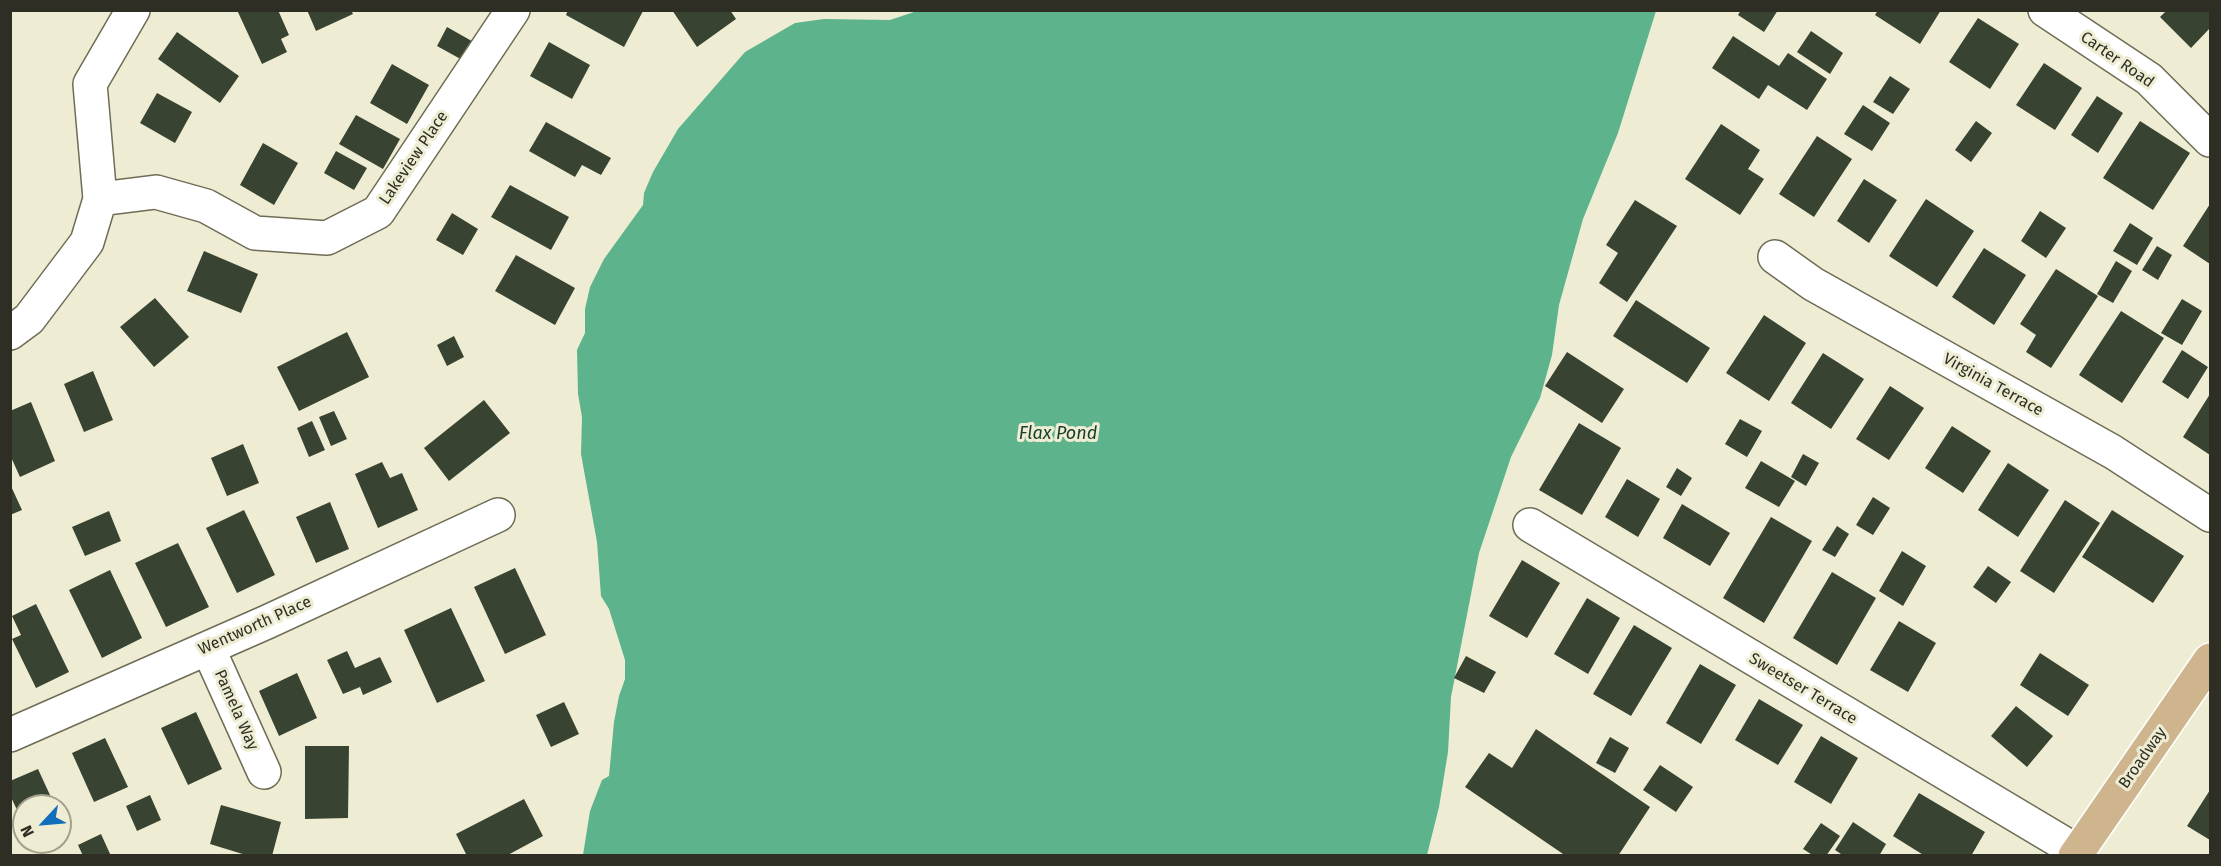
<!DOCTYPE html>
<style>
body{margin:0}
#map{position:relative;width:2221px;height:866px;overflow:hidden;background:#eeedd3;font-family:"Fira Sans",sans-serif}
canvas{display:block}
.frame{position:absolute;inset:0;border:12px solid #2e2e24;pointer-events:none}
.north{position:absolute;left:12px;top:794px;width:60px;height:60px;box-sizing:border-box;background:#eeedd3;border:2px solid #a1a18d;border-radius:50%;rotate:244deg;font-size:16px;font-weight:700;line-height:24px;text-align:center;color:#2e2e24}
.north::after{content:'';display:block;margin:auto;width:21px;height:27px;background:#106ebb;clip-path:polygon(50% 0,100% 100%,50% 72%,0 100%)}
</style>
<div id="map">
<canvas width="2221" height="866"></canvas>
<div class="frame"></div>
<div class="north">N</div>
</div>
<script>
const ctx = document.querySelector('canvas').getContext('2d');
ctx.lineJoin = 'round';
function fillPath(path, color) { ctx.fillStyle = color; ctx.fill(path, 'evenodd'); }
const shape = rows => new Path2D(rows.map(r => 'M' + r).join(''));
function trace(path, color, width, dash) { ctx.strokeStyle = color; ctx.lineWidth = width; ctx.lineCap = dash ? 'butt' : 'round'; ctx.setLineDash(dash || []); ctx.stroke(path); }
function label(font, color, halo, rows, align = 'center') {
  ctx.font = font + ' "Fira Sans",sans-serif'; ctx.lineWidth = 6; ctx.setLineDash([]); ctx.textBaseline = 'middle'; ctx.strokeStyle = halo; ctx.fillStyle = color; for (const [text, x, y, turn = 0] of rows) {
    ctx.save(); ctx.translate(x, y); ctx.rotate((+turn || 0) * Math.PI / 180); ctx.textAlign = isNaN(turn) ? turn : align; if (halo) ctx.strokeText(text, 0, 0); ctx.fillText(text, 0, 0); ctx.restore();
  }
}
const water = shape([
 [920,10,1656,11,1618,133,1583,219,1559,305,1552,355,1540,398,1511,457,1479,553,1451,697,1448,752,1439,807,1427,855,583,855,590,811,602,780,609,776,614,722,619,696,625,679,625,660,609,609,601,596,597,542,581,454,582,417,578,394,577,350,585,333,585,309,590,287,604,259,643,205,644,193,653,172,678,129,745,52,795,23,824,19,890,20]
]);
const building = shape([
 [237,10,278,10,289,35,281,39,287,52,262,64],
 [307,10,351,10,353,14,316,31],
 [568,10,642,10,643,11,624,47,566,15],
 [672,10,730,10,736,19,697,47],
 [1741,10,1778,10,1764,32,1738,15],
 [1878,10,1941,10,1920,44,1875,15],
 [2167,10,2210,10,2210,28,2191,48,2160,17],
 [1978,18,2019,44,1990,89,1949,62],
 [447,27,477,44,466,62,437,46],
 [1811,31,1843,53,1830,74,1797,52],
 [177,32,239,76,220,103,158,59],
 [1733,36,1779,66,1788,53,1827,79,1807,110,1768,85,1759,99,1712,68],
 [549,42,590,65,572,99,530,76],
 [2044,63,2082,88,2055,130,2016,105],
 [392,64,429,85,407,124,370,103],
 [1890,76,1910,89,1893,114,1873,102],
 [157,93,192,112,175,143,140,123],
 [2097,96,2123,113,2098,153,2071,135],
 [1863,105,1890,123,1872,151,1844,134],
 [356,115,400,139,383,169,339,144],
 [1976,121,1992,133,1971,162,1955,150],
 [2140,121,2190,153,2153,210,2103,178],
 [546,122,611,158,601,175,582,165,575,177,529,151],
 [1721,124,1760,150,1748,169,1764,179,1740,215,1685,179],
 [1817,136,1852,159,1814,217,1779,194],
 [263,143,298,163,274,205,240,185],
 [336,151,367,168,354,190,324,173],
 [1864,179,1897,200,1869,243,1837,221],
 [510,185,569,217,551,250,491,217],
 [1926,199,1974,231,1937,287,1889,256],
 [1635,200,1677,226,1627,302,1599,283,1618,253,1606,245],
 [2210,204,2210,264,2183,246],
 [2040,211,2066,228,2046,258,2021,241],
 [452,213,478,229,463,255,436,240],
 [2130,223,2153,238,2137,265,2113,251],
 [2157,246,2172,255,2158,280,2142,270],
 [1984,248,2026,275,1994,325,1952,297],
 [204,251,258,274,241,313,187,291],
 [516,255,575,288,555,325,495,291],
 [2116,261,2132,271,2113,303,2097,294],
 [2056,269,2098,296,2051,368,2026,352,2036,335,2020,324],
 [155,298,189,337,154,367,120,327],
 [2182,299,2202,311,2182,345,2161,333],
 [1636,300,1710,348,1687,383,1613,336],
 [2121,311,2164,338,2122,403,2079,375],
 [1764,315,1806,343,1769,401,1726,373],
 [347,332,369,377,299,411,277,367],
 [454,336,464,357,447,366,437,345],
 [2182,350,2208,367,2188,399,2162,382],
 [1567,352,1624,389,1602,423,1545,386],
 [1823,353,1864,379,1831,429,1791,403],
 [93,371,113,420,84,432,64,384],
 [1890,386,1924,408,1889,460,1856,439],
 [2210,394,2210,455,2183,437],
 [484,400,510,433,449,481,424,448],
 [31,402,55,461,20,477,10,455,10,411],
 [334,411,347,439,331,446,319,417],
 [1740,419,1762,431,1747,457,1725,444],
 [312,421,325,450,309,457,297,428],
 [1579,423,1621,448,1582,515,1539,490],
 [1952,426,1991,451,1963,493,1925,468],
 [243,444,259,483,227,496,211,458],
 [1803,454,1819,463,1806,486,1791,477],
 [1761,461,1795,481,1779,507,1745,488],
 [382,462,390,478,402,473,418,510,378,528,355,474],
 [2008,463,2049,490,2018,537,1978,510],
 [1677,468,1692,478,1681,496,1666,487],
 [1627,479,1660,499,1638,537,1605,517],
 [10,484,22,510,10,515],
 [1873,497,1890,508,1873,535,1856,525],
 [2065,500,2100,523,2054,593,2020,571],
 [330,502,349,549,316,563,296,517],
 [1682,504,1730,533,1710,566,1663,538],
 [244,510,275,575,237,593,206,528],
 [2112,510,2184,556,2153,603,2082,557],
 [109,511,121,541,85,556,72,527],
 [1771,517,1812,541,1764,623,1723,598],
 [1837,526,1849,534,1835,557,1822,550],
 [178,543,209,607,166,627,135,563],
 [1902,551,1926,566,1903,606,1879,591],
 [1522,560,1560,583,1527,638,1489,616],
 [1988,566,2011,582,1996,603,1973,587],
 [515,568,546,635,505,654,474,587],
 [110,570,142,638,102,658,69,590],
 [1832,572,1876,598,1837,665,1793,638],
 [1587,598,1620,618,1588,674,1554,654],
 [36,604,69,672,36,688,12,639,21,635,12,616],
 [451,608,485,681,437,703,404,630],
 [1899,621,1936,643,1908,692,1870,670],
 [1634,625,1672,648,1631,716,1593,694],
 [347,651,355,668,380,657,392,682,363,695,360,687,343,694,327,660],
 [2040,653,2089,685,2068,716,2020,685],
 [1466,656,1496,672,1484,693,1454,678],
 [1700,664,1736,685,1701,744,1666,723],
 [297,673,317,718,279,736,259,691],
 [1759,699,1803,725,1778,765,1735,740],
 [564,702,579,734,551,747,536,715],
 [2016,706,2053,736,2027,767,1991,736],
 [196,712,222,769,188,785,161,728],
 [1536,729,1650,807,1618,856,1566,856,1465,787,1489,753,1512,768],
 [1821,736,1858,758,1831,804,1794,782],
 [1610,737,1629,748,1615,773,1596,763],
 [105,738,128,787,94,802,72,753],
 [305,746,349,746,348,818,305,819],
 [1660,765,1693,787,1676,812,1643,790],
 [38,769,55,806,24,806,24,825,10,795,10,781],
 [2210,790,2210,840,2187,826],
 [1919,793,1985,832,1971,856,1925,856,1893,836],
 [150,795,161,820,137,831,126,806],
 [524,799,543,836,506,856,467,856,456,834],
 [221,805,281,822,272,856,249,856,210,844],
 [1853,822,1886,844,1879,856,1844,856,1835,850],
 [1821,823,1840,836,1826,856,1814,856,1803,849],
 [101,834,111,856,83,856,78,845]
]);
const minor = shape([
 [2045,10,2149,79,2210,140],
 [100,199,156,192,206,206,255,233,327,238,378,212,513,10],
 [1775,257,1813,284,2113,452,2210,515],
 [10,333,29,319,87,242,100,199,90,84,133,10],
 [1530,525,2078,852],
 [208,648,264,772],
 [10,735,267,622,498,515]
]);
const primary = shape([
 [2075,856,2210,660]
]);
const streetNames = [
 ["Carter Road",2117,60,35],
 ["Lakeview Place",414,158,-56],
 ["Virginia Terrace",1993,385,29],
 ["Wentworth Place",255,626,-24],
 ["Sweetser Terrace",1803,689,31],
 ["Pamela Way",236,710,66],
 ["Broadway",2143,758,-55]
];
const waterNames = [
 ["Flax Pond",1058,434]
];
fillPath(water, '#5db38c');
fillPath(building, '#384431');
trace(minor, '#6e6c55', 36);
trace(primary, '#fff', 36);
trace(minor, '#fff', 33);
trace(primary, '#ceb58e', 33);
label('16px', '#2e2e24', '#eeedd3', streetNames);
label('italic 18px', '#173d2d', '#eeedd3', waterNames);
</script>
